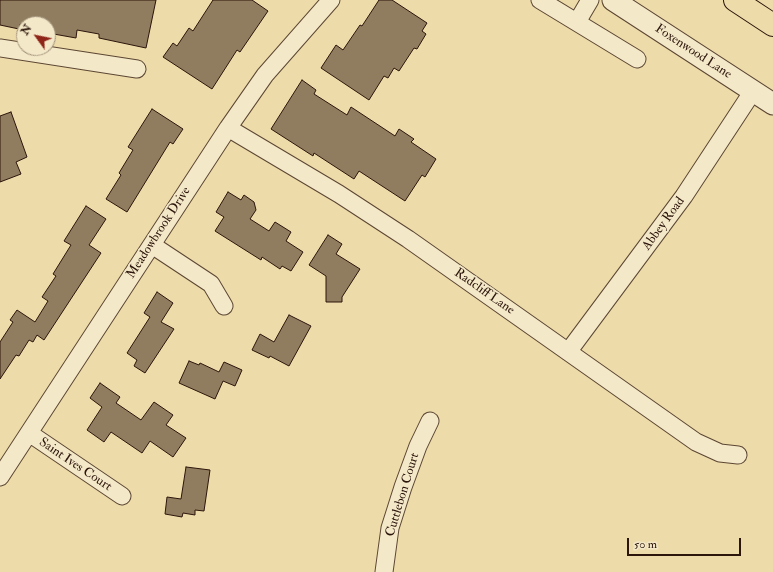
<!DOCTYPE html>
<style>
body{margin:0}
#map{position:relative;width:773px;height:572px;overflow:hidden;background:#eddbaa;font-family:"IM FELL Double Pica",serif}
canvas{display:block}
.north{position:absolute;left:16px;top:16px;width:40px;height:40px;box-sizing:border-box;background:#f3e8c8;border:1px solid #a3947c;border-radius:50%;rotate:303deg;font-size:11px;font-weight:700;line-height:16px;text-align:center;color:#2c150b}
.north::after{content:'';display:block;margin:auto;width:14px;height:18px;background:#8f2418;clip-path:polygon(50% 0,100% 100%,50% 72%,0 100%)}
.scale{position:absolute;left:627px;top:538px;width:114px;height:18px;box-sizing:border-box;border:2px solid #2c150b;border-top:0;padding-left:5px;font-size:12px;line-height:14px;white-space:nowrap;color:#2c150b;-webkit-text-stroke:3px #f3e8c8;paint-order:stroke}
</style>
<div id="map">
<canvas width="773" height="572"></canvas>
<div class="north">N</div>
<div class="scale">50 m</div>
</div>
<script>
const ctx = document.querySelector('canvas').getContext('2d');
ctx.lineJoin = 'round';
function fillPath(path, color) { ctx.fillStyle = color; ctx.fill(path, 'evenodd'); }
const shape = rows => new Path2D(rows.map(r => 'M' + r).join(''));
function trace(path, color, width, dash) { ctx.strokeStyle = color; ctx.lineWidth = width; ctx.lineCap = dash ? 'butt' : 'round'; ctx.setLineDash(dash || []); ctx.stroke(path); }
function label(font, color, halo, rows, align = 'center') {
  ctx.font = font + ' "IM FELL Double Pica",serif'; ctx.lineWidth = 3.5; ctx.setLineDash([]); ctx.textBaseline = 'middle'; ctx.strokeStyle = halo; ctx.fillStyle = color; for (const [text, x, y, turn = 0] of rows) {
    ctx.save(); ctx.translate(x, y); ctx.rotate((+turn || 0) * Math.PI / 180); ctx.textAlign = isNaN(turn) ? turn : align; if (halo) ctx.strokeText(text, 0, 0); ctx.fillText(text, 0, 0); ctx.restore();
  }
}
const building = shape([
 [0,0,156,0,146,48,99,38,99,34,77,30,76,38,48,33,48,24,20,24,19,29,0,25,0,0],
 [213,0,252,0,268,11,240,52,237,50,212,89,163,57,173,43,177,46,189,28,193,31,213,0],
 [379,0,392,0,427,23,422,31,426,34,417,49,414,48,399,71,394,68,388,78,384,76,369,100,321,68,336,45,343,50,360,25,362,26,379,0],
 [302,80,316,90,314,94,347,115,351,107,395,136,399,129,414,139,411,142,436,159,425,177,422,175,405,201,359,171,354,179,314,153,313,156,271,129,302,80],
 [152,109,183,129,173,144,170,142,127,212,106,199,121,175,119,173,133,150,128,147,152,109],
 [11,112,27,157,16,162,21,174,0,182,0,116,11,112],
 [228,192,241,200,244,195,254,202,256,210,250,219,269,231,275,222,291,232,286,241,303,252,291,271,282,266,280,269,262,257,261,260,215,231,224,217,216,212,228,192],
 [86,206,106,219,89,245,101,253,44,340,37,335,33,342,29,340,19,356,16,355,0,379,0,342,13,322,10,320,17,310,35,322,48,301,42,297,56,276,53,274,71,245,64,241,86,206],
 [328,235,342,244,336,254,360,269,342,297,342,302,326,302,326,276,309,265,328,235],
 [157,292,173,303,161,322,174,329,145,373,134,366,137,360,127,353,150,317,144,313,157,292],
 [289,315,311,326,289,366,270,356,269,358,252,350,260,334,274,342,289,315],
 [189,361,199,365,200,363,219,372,224,362,242,370,235,386,223,381,215,399,179,383,189,361],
 [100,383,120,397,116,403,141,420,154,402,173,415,166,425,186,438,173,457,150,441,142,453,111,432,104,442,87,430,102,407,90,398,100,383],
 [186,467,210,470,204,511,195,510,195,515,183,513,182,517,165,514,167,497,181,499,186,467]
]);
const minor = shape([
 [540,0,637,59],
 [577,22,590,0],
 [0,48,137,69],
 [228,128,339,194,408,239,696,442,720,453,738,455],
 [152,245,211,284,224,306],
 [568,352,684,196,753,91],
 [29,433,122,496],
 [0,477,228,128,265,75,331,0],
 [384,572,390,528,403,487,418,446,430,421]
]);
const tertiary = shape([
 [613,0,773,104]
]);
const motorway = shape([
 [735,0,773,25]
]);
const streetNames = [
 ["Foxenwood Lane",693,52,33],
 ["Abbey Road",664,224,-54],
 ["Meadowbrook Drive",159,233,-57],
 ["Radcliff Lane",484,292,35],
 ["Saint Ives Court",75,465,34],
 ["Cuttlebon Court",403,495,-73]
];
fillPath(building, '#907c5e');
trace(building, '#2c150b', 1);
trace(minor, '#5c4633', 19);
trace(tertiary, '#5c4633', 23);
trace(motorway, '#2c150b', 24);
trace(minor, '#f3e8c8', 17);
trace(tertiary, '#f3e8c8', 21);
trace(motorway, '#eddbaa', 22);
label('13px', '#2c150b', '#f3e8c8', streetNames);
</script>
